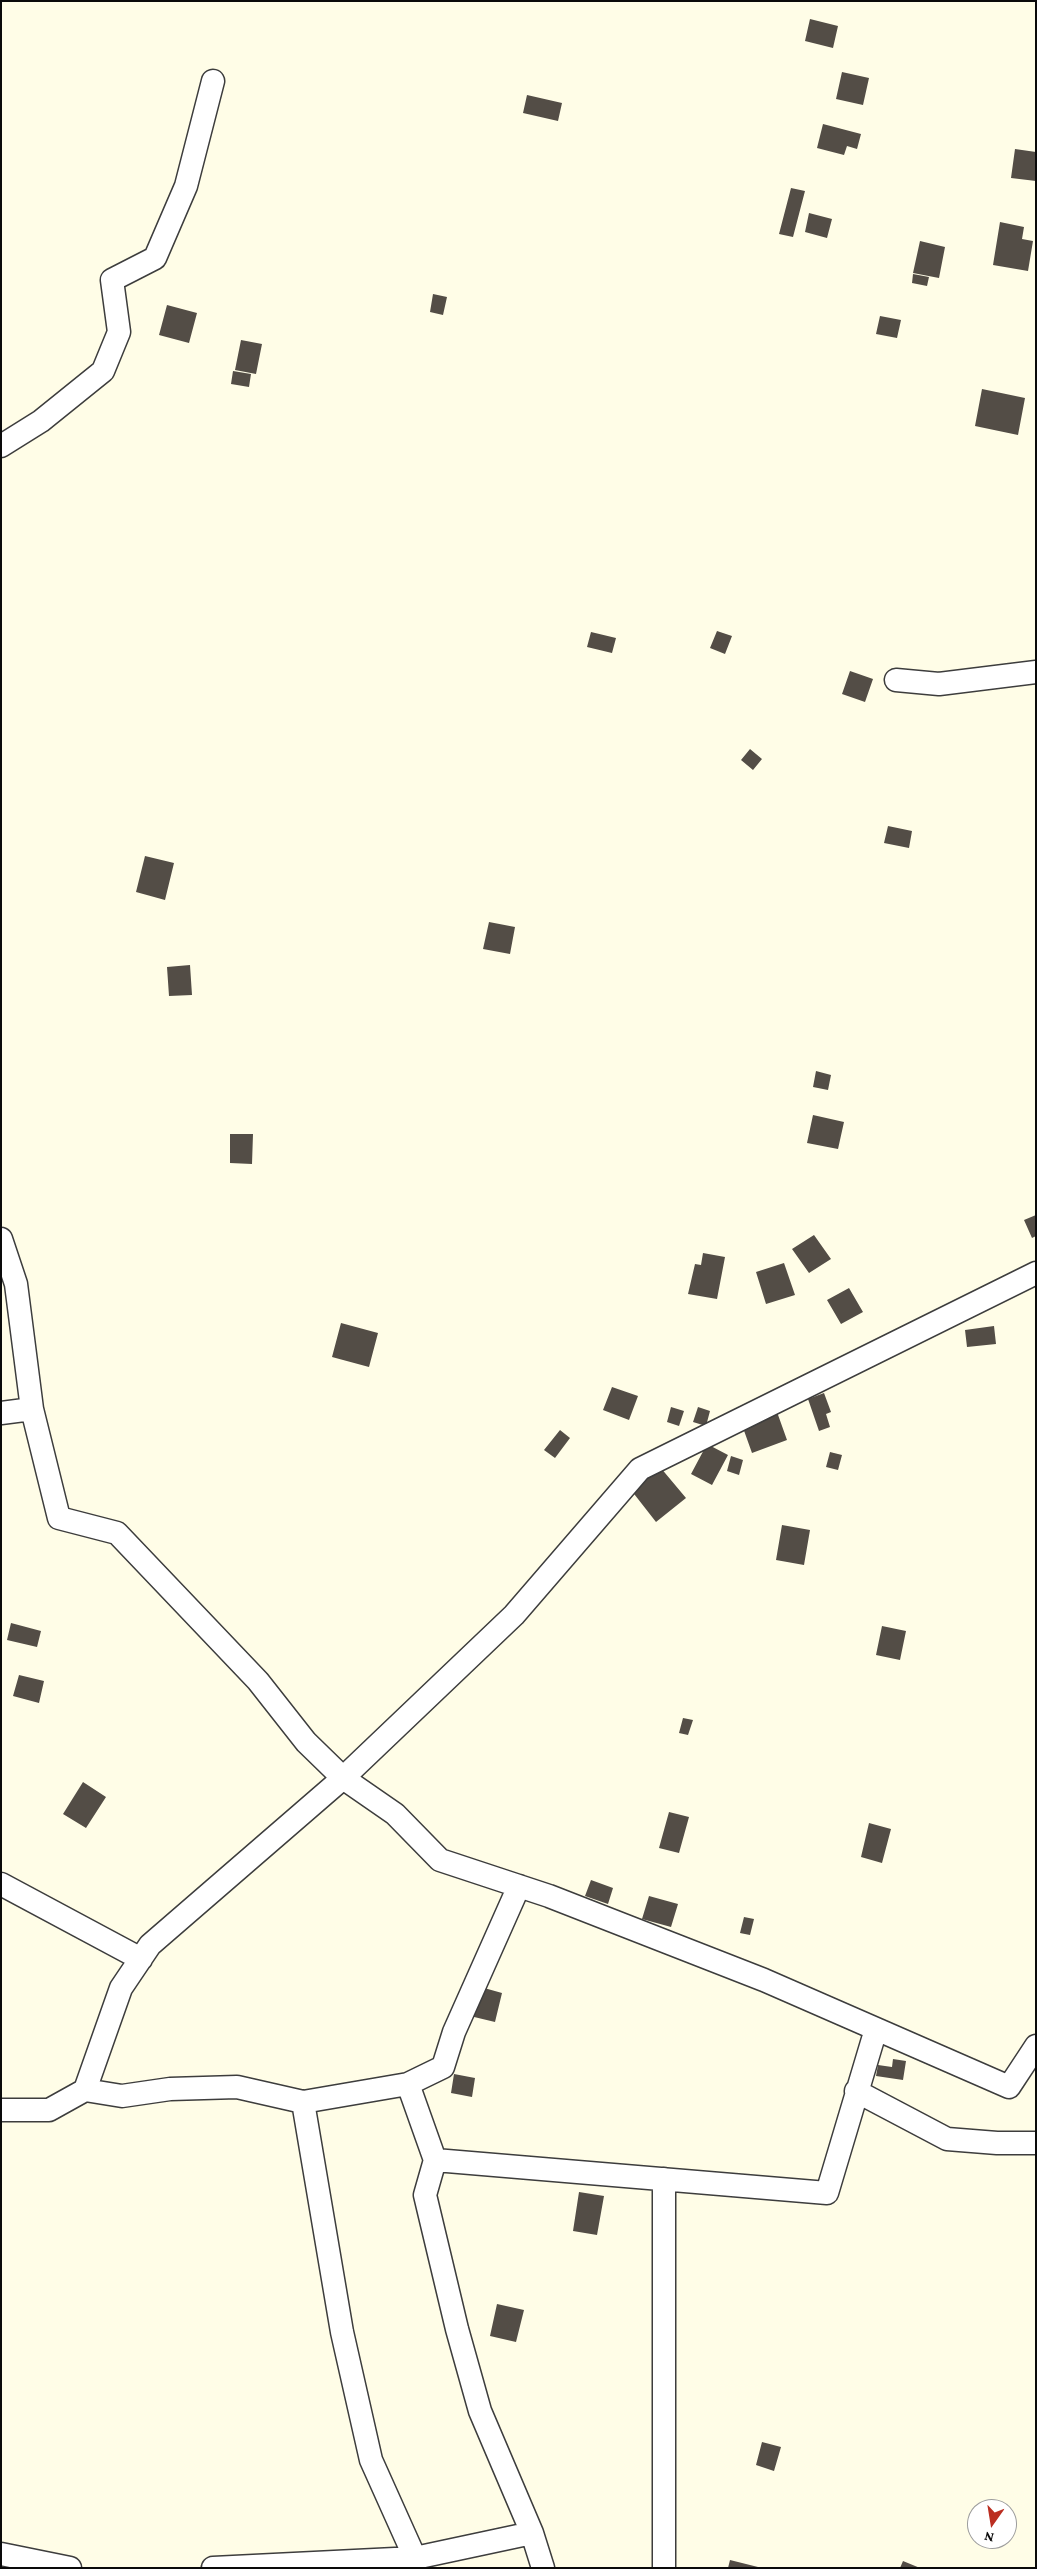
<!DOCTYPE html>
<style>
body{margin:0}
#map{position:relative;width:1037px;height:2569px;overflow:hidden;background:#fffde7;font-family:"Crimson Pro",serif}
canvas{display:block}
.frame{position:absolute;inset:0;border:2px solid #0a0a0a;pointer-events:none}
.north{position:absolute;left:967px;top:2499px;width:50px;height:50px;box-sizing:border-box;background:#fff;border:1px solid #9d9d9d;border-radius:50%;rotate:193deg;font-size:14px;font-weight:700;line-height:20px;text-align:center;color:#0a0a0a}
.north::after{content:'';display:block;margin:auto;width:18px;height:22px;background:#bb2e21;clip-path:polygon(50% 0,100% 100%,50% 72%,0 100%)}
</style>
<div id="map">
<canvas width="1037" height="2569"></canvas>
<div class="frame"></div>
<div class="north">N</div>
</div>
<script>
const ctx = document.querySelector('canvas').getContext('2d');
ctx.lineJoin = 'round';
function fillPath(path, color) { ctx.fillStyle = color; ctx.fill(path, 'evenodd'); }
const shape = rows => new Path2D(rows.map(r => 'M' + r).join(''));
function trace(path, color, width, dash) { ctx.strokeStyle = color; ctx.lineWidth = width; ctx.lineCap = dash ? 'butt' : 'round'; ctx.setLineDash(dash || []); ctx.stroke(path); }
const building = shape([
 [810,19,838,26,833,48,805,41],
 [842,72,869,78,863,105,836,99],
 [527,95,562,103,558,121,523,113],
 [823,124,861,134,857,149,847,146,844,155,817,148],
 [1015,149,1036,152,1036,181,1011,178],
 [791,188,805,191,793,237,779,234],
 [809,213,832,219,827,238,805,232],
 [1000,222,1024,227,1022,239,1033,241,1028,271,993,265],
 [920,241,945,247,939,278,913,273],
 [913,274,929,277,927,286,912,283],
 [433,294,447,297,443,315,430,312],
 [167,305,197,313,189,343,159,335],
 [880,316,901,320,897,338,876,334],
 [241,340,262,344,256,374,235,370],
 [233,371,251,374,249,387,231,384],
 [982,389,1025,398,1018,435,975,426],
 [717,631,732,636,725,654,710,648],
 [591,632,616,638,612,653,587,647],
 [850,671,873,679,865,702,842,694],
 [750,749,762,759,753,770,741,760],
 [888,826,912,831,909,848,884,843],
 [145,856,174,863,165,900,136,892],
 [489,922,515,927,510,954,483,949],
 [190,965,192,995,169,996,167,967],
 [816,1071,831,1075,828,1090,813,1087],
 [813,1115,844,1122,838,1149,807,1143],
 [230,1134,253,1134,252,1164,230,1163],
 [1036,1215,1036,1236,1032,1238,1024,1220],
 [814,1235,831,1259,809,1273,792,1249],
 [703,1253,725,1257,717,1299,688,1294,695,1264,701,1265],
 [784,1263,795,1295,766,1304,756,1272],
 [849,1288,863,1312,841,1324,827,1300],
 [341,1323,378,1333,369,1367,332,1357],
 [994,1326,996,1344,967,1347,965,1330],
 [612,1387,638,1396,629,1420,603,1410],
 [824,1393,831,1412,826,1414,830,1427,819,1431,808,1399],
 [671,1407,684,1411,679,1426,667,1422],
 [698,1407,710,1411,706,1426,693,1422],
 [777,1412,787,1440,752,1453,742,1425],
 [560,1430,570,1438,555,1458,544,1450],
 [707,1444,728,1455,712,1485,691,1474],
 [830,1452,842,1455,838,1470,826,1467],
 [731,1456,743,1460,739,1475,727,1471],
 [660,1467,686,1498,656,1522,631,1490],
 [782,1525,810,1530,804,1565,776,1560],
 [11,1623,41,1631,37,1647,7,1640],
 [882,1626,906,1631,900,1660,876,1655],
 [19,1675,44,1681,39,1703,13,1696],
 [683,1718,693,1720,688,1735,679,1733],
 [83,1782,106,1797,86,1828,63,1814],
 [669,1812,689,1817,679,1853,659,1848],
 [869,1823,891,1829,882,1863,861,1857],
 [591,1880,613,1888,608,1904,585,1896],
 [649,1896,678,1904,671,1927,642,1919],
 [744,1917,754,1919,750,1935,740,1933],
 [477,1986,502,1993,495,2022,470,2016],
 [893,2059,906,2061,903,2080,876,2076,878,2065,892,2067],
 [454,2074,475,2078,472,2097,451,2093],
 [579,2192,604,2196,597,2235,573,2231],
 [497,2304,524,2310,516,2342,490,2336],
 [762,2442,781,2447,774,2471,756,2465],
 [730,2560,758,2567,758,2568,728,2568],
 [903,2561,920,2568,900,2568]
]);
const minor = shape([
 [1,446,41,421,103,371,119,332,112,280,155,258,186,186,213,81],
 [896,680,939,684,1036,672],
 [1,1239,16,1284,32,1409,59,1518,117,1533,258,1681,306,1742,343,1778,395,1814,440,1860,549,1896,764,1980,1009,2087,1036,2046],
 [1,1413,32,1409],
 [1,1884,141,1959],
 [408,2084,435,2160,827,2193,876,2029],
 [85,2090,122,2096,170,2089,237,2087,303,2102,408,2084,443,2067,454,2032,519,1886],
 [856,2091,947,2139,997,2143,1036,2143],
 [303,2102,342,2332,371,2460,415,2558],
 [1,2110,49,2110,85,2090,121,1988,150,1945,343,1778,514,1615,640,1469,1036,1273],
 [532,2533,543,2568],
 [1,2554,70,2568],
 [213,2568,415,2558,532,2533,480,2411,457,2329,425,2195,435,2160],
 [664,2568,664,2179]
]);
fillPath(building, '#534d46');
trace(minor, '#3d3d3d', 25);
trace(minor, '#fff', 22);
</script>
